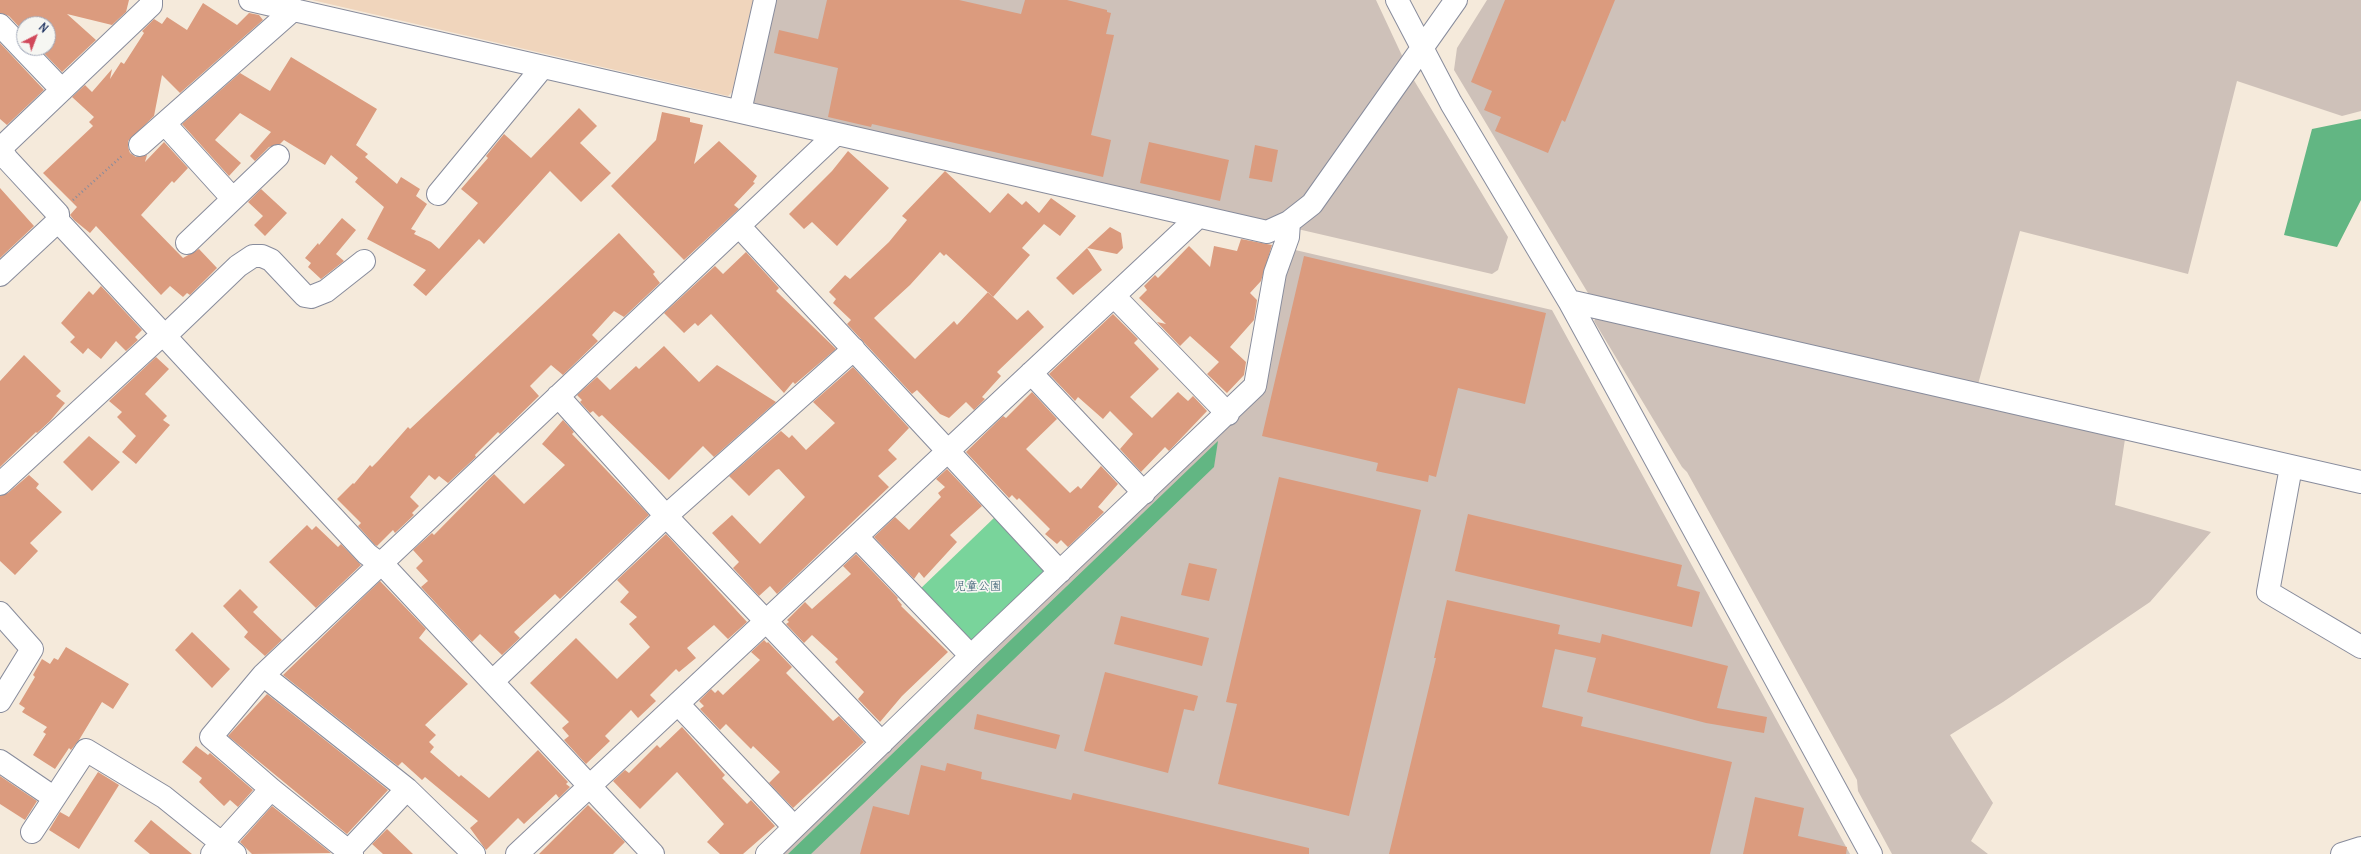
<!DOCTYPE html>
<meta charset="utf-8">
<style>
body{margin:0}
#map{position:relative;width:2361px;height:854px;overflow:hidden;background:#f5eadb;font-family:Delius,sans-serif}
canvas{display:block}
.north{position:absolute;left:16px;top:16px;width:40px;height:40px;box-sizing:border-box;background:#f6f6f2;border:1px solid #9ea6b7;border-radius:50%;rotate:42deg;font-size:11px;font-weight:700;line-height:16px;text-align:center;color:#1b2f5e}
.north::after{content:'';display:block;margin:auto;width:14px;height:18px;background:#d1495b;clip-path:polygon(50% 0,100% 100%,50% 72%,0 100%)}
</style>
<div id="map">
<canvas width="2361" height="854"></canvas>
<div class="north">N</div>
</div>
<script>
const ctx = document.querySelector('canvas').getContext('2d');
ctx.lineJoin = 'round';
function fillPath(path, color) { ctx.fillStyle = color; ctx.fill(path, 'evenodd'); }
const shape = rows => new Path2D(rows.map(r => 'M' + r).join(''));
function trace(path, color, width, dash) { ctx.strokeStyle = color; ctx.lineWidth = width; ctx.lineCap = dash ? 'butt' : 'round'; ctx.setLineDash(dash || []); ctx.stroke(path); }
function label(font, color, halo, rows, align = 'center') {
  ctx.font = font + ' Delius,"Klee One",sans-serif'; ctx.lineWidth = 3.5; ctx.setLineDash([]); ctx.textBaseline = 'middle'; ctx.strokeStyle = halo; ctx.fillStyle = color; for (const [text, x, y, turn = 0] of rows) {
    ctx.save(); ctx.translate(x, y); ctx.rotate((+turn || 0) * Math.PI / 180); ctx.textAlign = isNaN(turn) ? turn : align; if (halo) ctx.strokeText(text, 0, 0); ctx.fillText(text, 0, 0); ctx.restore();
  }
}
const built = shape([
 [312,0,755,0,736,88,728,96]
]);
const industrial = shape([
 [775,0,1376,0,1412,77,1508,237,1498,270,1492,274,753,103],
 [1487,0,2361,0,2361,111,2342,116,2237,81,2188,274,2020,231,1977,388,1591,298,1454,70,1457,48],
 [1291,249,1552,310,1850,854,778,854,890,750,1261,390],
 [1597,316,2125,439,2115,505,2211,532,2150,602,2003,702,1950,735,1993,803,1971,841,1988,854,1892,854,1858,791,1857,780,1687,472,1682,467,1594,321]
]);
const green = shape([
 [996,516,1045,568,1043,577,977,642,968,642,917,592]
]);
const forest = shape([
 [2361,119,2361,200,2337,247,2284,235,2312,129],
 [1218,441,1214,467,811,854,788,854]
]);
const building = shape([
 [0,0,129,0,126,12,112,25,67,14,96,40,62,72,39,48,48,48,48,24,24,24,24,32,9,16,0,13],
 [827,0,959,0,1021,14,1025,0,1067,0,1107,10,1107,12,1111,13,1106,34,1114,35,1091,135,1111,140,1103,177,872,124,871,127,828,117,838,68,774,53,779,30,818,39],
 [1505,0,1615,0,1565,122,1562,120,1548,153,1495,131,1501,117,1484,110,1492,91,1471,82],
 [203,3,237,25,249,13,259,15,263,20,180,93,162,75,154,116,128,141,128,147,130,153,136,157,147,155,145,162,164,142,188,168,174,183,172,181,141,215,183,258,199,249,217,268,190,295,187,293,183,297,170,286,161,295,96,226,90,233,74,220,70,215,77,207,43,173,93,126,89,122,94,117,72,97,85,85,92,92,112,69,110,79,121,62,124,64,144,33,142,31,154,19,162,24,167,17,187,30],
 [0,43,44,90,7,125,0,119],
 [291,57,377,109,356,145,368,154,365,157,397,184,401,177,420,189,416,196,427,204,411,229,416,231,414,234,431,242,439,249,478,203,461,189,488,158,486,156,504,134,531,158,579,108,597,126,580,143,611,173,581,202,550,171,484,244,479,239,426,296,413,285,426,270,367,239,384,207,355,182,358,178,331,155,325,165,284,140,280,144,269,147,255,161,250,156,271,132,240,113,215,140,241,163,229,176,182,124,240,73,270,91],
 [662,112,690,118,690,122,703,125,694,164,719,141,757,176,753,182,755,183,734,205,739,209,684,260,611,186,656,140],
 [1149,142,1229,160,1220,201,1140,183],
 [1255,145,1278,150,1272,182,1249,178],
 [848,151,889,188,837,246,812,222,804,229,789,214,832,171],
 [945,171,990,213,1008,193,1022,205,1026,201,1039,213,1051,198,1076,216,1060,236,1044,224,1022,248,1030,255,993,297,946,254,944,256,940,252,910,285,874,318,915,359,954,321,957,325,988,292,1017,320,1028,310,1044,327,997,372,1001,376,982,397,985,399,974,410,966,402,949,418,940,414,917,390,912,394,847,324,851,320,833,303,836,299,829,292,845,275,850,279,889,242,907,220,902,216],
 [0,188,34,226,0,258],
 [261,189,287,213,265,236,254,225,263,216,248,202],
 [342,218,356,230,336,254,344,261,321,279,308,267,311,263,305,258,318,243,319,245],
 [1110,227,1121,233,1123,248,1117,254,1087,248],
 [619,233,655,272,653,274,660,283,624,317,614,311,592,335,598,341,563,375,551,365,530,386,539,396,500,434,498,432,475,455,476,457,448,483,439,476,435,480,429,475,410,497,419,506,412,513,414,515,395,533,393,530,377,546,375,545,358,526,361,523,337,499,353,483,354,484,370,465,372,467,379,460,408,427,410,429],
 [1241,239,1272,245,1261,281,1250,293,1257,300,1254,320,1230,347,1246,362,1244,375,1227,393,1207,374,1219,362,1190,336,1180,346,1157,322,1166,324,1139,298,1147,290,1144,286,1155,275,1158,278,1189,246,1210,267,1214,246,1237,251],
 [1087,248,1102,270,1073,295,1056,278],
 [746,252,779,288,776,291,836,349,795,384,793,382,784,393,711,314,698,326,695,323,684,333,664,313,715,266,723,274],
 [1304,256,1546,313,1525,404,1458,388,1436,477,1429,475,1428,482,1376,471,1378,463,1262,436],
 [101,286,142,330,135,337,138,340,126,351,116,341,101,359,88,348,83,354,70,342,75,337,61,323,89,291,93,295],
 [1113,314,1138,339,1134,343,1159,369,1130,397,1152,418,1178,392,1188,401,1193,396,1207,411,1169,451,1165,447,1141,472,1120,449,1133,434,1110,411,1103,419,1078,397,1075,401,1049,374],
 [664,346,699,382,717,365,776,402,714,457,703,446,669,480,602,415,599,417,593,411,590,413,580,402,582,400,577,395,597,377,610,390,636,366,639,369],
 [24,355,61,391,56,396,65,403,50,421,37,433,36,432,0,467,0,381],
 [156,357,169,369,145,394,167,416,163,420,170,425,136,464,122,452,136,436,117,417,122,412,109,401],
 [853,367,909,428,888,450,897,459,878,476,889,487,777,594,770,586,759,596,733,568,739,562,712,533,732,515,760,544,805,497,779,469,776,470,749,496,729,476,781,431,789,438,792,435,806,450,835,423,813,402],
 [1032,392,1057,419,1026,449,1070,493,1078,486,1081,489,1101,466,1118,484,1098,507,1104,512,1068,547,1061,540,1057,544,1045,534,1050,529,1019,498,1017,500,1012,495,1009,498,966,452,1003,416,1006,418],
 [563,420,574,432,572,434,649,515,560,599,555,594,514,632,520,638,502,655,480,634,472,642,421,587,428,581,416,568,423,561,413,550,432,533,434,535,494,474,524,504,565,465,542,444],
 [89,436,120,462,92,491,63,462],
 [947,469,982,506,950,535,957,542,924,578,919,572,914,579,874,537,895,517,909,530,941,497,938,493,945,487,936,479],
 [29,475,39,484,36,488,62,512,30,543,38,551,15,575,0,561,0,496,8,493],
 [1279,477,1421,510,1349,816,1218,784,1237,704,1226,702],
 [1468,514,1682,565,1677,586,1700,592,1692,627,1455,571],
 [307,525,312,530,316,526,338,547,341,544,361,565,316,608,269,562],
 [666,534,747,622,728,639,714,625,687,648,696,658,679,672,676,669,650,695,656,701,638,718,631,710,605,736,610,741,586,764,564,740,569,736,562,728,569,722,530,683,576,638,617,679,650,647,629,624,637,617,620,602,629,592,617,580],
 [856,554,898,598,897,599,902,605,901,606,948,652,902,696,880,722,858,699,864,692,835,662,838,659,812,635,804,643,786,624,789,622,787,620,805,602,812,609,851,574,843,566],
 [1189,563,1217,569,1209,601,1181,595],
 [380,581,426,629,419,638,468,684,425,725,436,735,429,742,434,747,430,752,459,777,461,775,489,798,538,750,568,782,566,784,570,787,559,798,556,794,524,824,518,818,486,850,470,828,478,821,425,777,422,780,402,762,398,766,283,675],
 [240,589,258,607,253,612,282,640,265,656,244,637,248,632,223,606],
 [1447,600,1560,625,1558,634,1600,643,1602,634,1728,666,1717,708,1767,717,1764,733,1706,723,1587,692,1596,658,1555,649,1542,707,1583,717,1581,726,1732,762,1710,854,1389,854,1436,658,1434,658],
 [1121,616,1209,638,1202,666,1114,644],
 [192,632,230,669,212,688,175,650],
 [764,640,767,643,768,642,792,667,786,673,833,721,839,716,864,742,793,808,769,783,780,772,753,746,751,749,726,724,720,730,700,709,704,706,699,701,711,689,715,693,718,690,723,695,760,660,751,652],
 [66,647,129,684,113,709,102,702,79,740,71,750,69,748,55,769,33,755,46,734,43,732,47,727,22,712,25,708,19,704,35,677,33,675,42,659,50,664,54,658,58,660],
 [1105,672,1198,696,1194,711,1184,709,1168,773,1084,751],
 [267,694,388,790,347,834,228,736],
 [977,714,1060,735,1056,749,974,729],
 [682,727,725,775,722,778,747,804,751,800,775,826,743,854,720,854,707,842,724,824,677,772,640,809,613,781,625,770,629,773,657,745,660,748],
 [196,746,208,755,210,753,253,790,238,807,230,800,224,806,199,782,202,778,182,762],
 [947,763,982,772,981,779,1071,800,1073,793,1309,848,1309,854,860,854,873,806,909,815,921,765,945,771],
 [98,772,119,785,79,849,49,830,60,812,69,817],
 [0,776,37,801,25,820,0,804],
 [1755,797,1804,808,1798,836,1847,847,1846,854,1743,854],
 [588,805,625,842,613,854,539,854],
 [272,806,331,853,252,854,240,842],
 [151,820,192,854,150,854,134,841],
 [387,829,413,854,383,854,372,844]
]);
const path = shape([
 [73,200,123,155]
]);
const minor = shape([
 [250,0,1267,232,1289,222,1312,204,1456,0],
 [1397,0,1451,103,1569,301,1871,854],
 [0,25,62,90],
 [740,111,765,0],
 [165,124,233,199],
 [140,145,294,9],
 [0,147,7,159,58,214,58,221,367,554,387,569,653,854],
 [1,148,151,5,151,0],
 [438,194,542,68],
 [739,226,1060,572],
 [187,243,278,156],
 [0,275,58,221],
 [1115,297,1228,414],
 [1569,301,2361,482],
 [165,336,238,266,253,256,262,256,271,260,305,296,311,297,326,291,364,261],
 [1031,373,1144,493],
 [558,396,666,516,882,743],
 [2291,467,2268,592,2361,647],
 [0,484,163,334],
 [857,537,971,656],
 [0,613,32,649,0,701],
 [263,675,407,789,474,854],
 [493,681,666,516,854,349],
 [678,704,794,827],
 [0,761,53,797],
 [271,789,352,854],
 [32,832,86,750,164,797,235,854],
 [212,854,271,789,211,737,263,675,835,135],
 [346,854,407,789],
 [517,854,1197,218],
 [767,854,971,656,1255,386,1275,273,1288,237,1289,222],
 [2342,854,2361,848]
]);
const parkNames = [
 ["児童公園",978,587]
];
fillPath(built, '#f0d5bc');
fillPath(industrial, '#cec1b9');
fillPath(green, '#79d49b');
fillPath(forest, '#62b683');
fillPath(building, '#db9b7e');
trace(minor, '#888c9c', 24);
trace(path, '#888c9c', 2.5, [1, 3]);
trace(minor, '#fff', 22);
label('12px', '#32586d', '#f6f6f2', parkNames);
</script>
